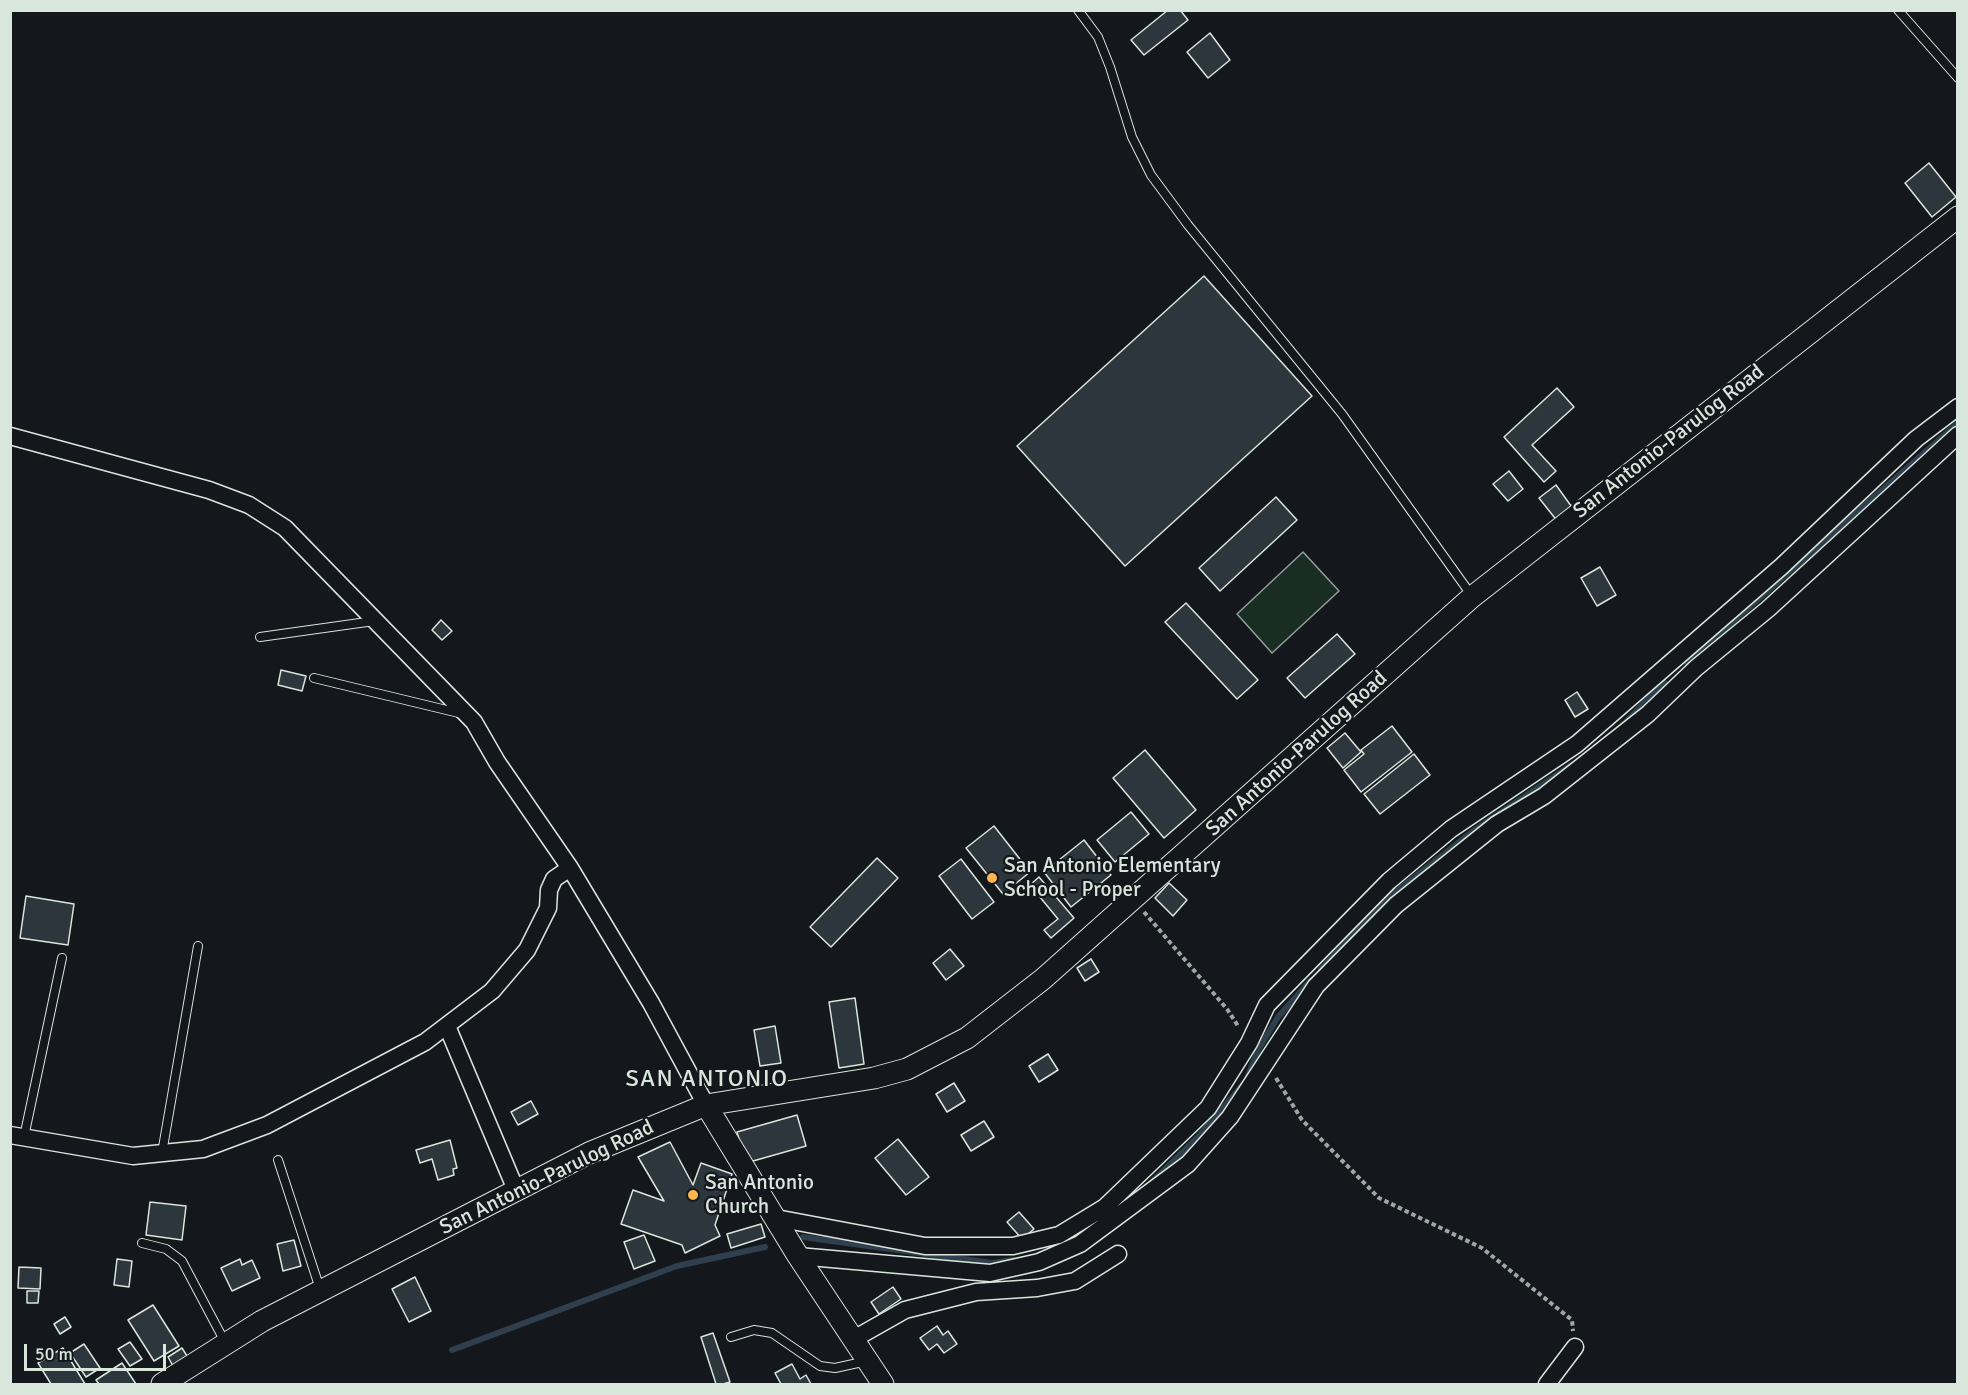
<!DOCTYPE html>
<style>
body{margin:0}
#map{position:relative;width:1968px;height:1395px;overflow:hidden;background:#14181c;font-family:Signika,sans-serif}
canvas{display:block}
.frame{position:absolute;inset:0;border:12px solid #d8e6dc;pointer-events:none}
.scale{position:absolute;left:24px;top:1344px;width:142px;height:27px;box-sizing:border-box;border:3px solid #d8e6dc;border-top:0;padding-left:8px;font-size:18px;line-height:21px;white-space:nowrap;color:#d8e6dc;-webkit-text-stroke:4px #14181c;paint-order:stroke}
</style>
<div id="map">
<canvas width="1968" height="1395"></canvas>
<div class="frame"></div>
<div class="scale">50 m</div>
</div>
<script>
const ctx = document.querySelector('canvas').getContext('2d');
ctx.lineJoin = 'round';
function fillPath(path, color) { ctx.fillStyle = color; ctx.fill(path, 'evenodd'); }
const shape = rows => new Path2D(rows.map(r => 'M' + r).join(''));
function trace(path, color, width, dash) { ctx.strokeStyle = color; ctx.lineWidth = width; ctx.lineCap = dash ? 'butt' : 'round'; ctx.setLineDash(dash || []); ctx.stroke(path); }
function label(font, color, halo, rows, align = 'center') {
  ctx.font = font + ' Signika,sans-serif'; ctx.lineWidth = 4.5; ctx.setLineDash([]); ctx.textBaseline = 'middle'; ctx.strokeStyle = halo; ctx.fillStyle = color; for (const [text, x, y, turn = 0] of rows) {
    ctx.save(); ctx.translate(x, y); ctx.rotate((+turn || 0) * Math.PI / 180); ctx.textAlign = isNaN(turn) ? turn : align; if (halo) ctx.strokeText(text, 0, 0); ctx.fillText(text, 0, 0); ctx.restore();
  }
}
const green = shape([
 [1303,552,1339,591,1272,653,1237,614,1303,552]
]);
const stream = shape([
 [1687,662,1958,423],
 [1625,723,1664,682],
 [1321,969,1384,901,1473,831,1570,766],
 [1153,1181,1198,1137,1246,1081,1258,1050,1278,1017,1310,981],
 [803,1237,992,1263,1013,1260],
 [1054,1247,1094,1224],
 [452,1350,677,1266,765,1247]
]);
const building = shape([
 [1168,10,1180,10,1188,20,1144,55,1131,40,1168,10],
 [1210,33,1230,60,1208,78,1187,52,1210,33],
 [1929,163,1956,197,1932,217,1905,183,1929,163],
 [1204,276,1312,396,1125,566,1017,446,1204,276],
 [1557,388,1574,407,1532,445,1556,471,1544,482,1504,437,1557,388],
 [1509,471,1523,489,1508,501,1493,484,1509,471],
 [1556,485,1574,510,1558,522,1539,498,1556,485],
 [1276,497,1297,520,1220,591,1199,568,1276,497],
 [1600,567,1616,595,1597,606,1581,578,1600,567],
 [1186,603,1258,680,1237,699,1165,622,1186,603],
 [441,620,452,631,442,640,432,630,441,620],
 [1337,634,1355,654,1305,698,1287,678,1337,634],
 [281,670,306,676,302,691,278,685,281,670],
 [1577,692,1588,709,1575,717,1565,700,1577,692],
 [1392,726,1412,752,1361,792,1344,770,1364,754,1361,750,1392,726],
 [1345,733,1361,752,1343,768,1327,748,1345,733],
 [1145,750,1196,810,1164,838,1113,778,1145,750],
 [1414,754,1430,775,1380,814,1364,794,1414,754],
 [1131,812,1149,834,1115,862,1097,840,1131,812],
 [994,826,1030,872,1003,894,966,848,994,826],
 [1084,840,1111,875,1071,907,1044,872,1084,840],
 [877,858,898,878,831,947,810,927,877,858],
 [961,859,994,902,972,919,939,876,961,859],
 [1039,877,1074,918,1051,938,1044,930,1058,919,1030,885,1039,877],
 [1169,883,1187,900,1173,916,1155,898,1169,883],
 [26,896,74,904,68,945,20,938,26,896],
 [950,949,964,966,946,980,933,963,950,949],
 [1091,959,1099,972,1085,981,1077,968,1091,959],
 [855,998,864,1064,839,1068,829,1002,855,998],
 [775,1026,781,1063,760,1066,754,1030,775,1026],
 [1048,1054,1058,1070,1039,1082,1029,1066,1048,1054],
 [954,1083,965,1101,947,1112,936,1094,954,1083],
 [531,1101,538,1114,518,1125,511,1112,531,1101],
 [797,1115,806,1146,746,1163,737,1132,797,1115],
 [984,1121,994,1137,971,1151,961,1135,984,1121],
 [898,1139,929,1177,906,1195,875,1158,898,1139],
 [450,1140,457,1168,453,1169,454,1175,438,1180,432,1159,420,1163,416,1150,450,1140],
 [670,1142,693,1185,701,1163,732,1174,715,1225,720,1236,685,1253,682,1245,621,1224,633,1190,664,1201,638,1157,670,1142],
 [150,1202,186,1206,182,1240,146,1235,150,1202],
 [1019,1212,1034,1229,1022,1239,1007,1222,1019,1212],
 [761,1224,765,1237,731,1248,727,1234,761,1224],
 [644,1235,655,1261,634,1269,624,1242,644,1235],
 [294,1240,301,1266,283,1271,277,1244,294,1240],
 [117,1259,132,1261,129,1287,114,1285,117,1259],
 [240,1259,242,1265,252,1260,260,1278,232,1291,221,1268,240,1259],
 [19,1267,41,1268,40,1289,18,1288,19,1267],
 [415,1277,431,1311,409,1322,392,1289,415,1277],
 [893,1287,901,1299,879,1314,871,1302,893,1287],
 [27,1291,39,1291,38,1303,27,1303,27,1291],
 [153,1305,179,1346,154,1361,128,1320,153,1305],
 [65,1317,71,1327,60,1334,54,1324,65,1317],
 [937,1326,943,1335,948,1331,957,1344,944,1353,937,1344,929,1350,920,1338,937,1326],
 [713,1333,730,1382,723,1384,716,1384,701,1337,713,1333],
 [130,1342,142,1359,130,1366,118,1349,130,1342],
 [84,1344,100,1368,86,1377,70,1353,84,1344],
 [63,1348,85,1384,51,1384,38,1363,63,1348],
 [182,1348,192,1364,177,1373,168,1357,182,1348],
 [122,1363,136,1384,99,1384,96,1380,122,1363],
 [792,1364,800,1379,806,1375,811,1384,781,1384,775,1373,792,1364]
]);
const path = shape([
 [1144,912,1227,1009,1238,1026],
 [1276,1078,1302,1120,1379,1198,1482,1248,1572,1320,1573,1331]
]);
const service = shape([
 [1078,10,1098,37,1110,67,1132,137,1151,175,1188,225,1342,414,1472,596],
 [1898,10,1958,78],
 [260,637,374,621],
 [314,678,463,714],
 [24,1137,62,958],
 [162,1153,198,946],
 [278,1160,320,1289],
 [142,1243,166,1249,182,1261,226,1344],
 [731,1337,754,1330,772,1333,820,1366,835,1368,867,1361]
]);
const minor = shape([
 [10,436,209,490,249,505,285,528,474,722,497,762,570,868,651,1003,706,1105],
 [447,1026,516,1190],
 [10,1135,133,1156,203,1149,267,1125,425,1042,492,991,527,950,548,908,549,890,554,879,570,868],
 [776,1218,925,1246,1013,1246,1059,1235,1105,1207,1208,1108,1249,1043,1267,1005,1389,881,1451,829,1577,744,1782,566,1916,439,1958,407],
 [798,1256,990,1273,1039,1262,1080,1244,1188,1164,1230,1117,1316,986,1396,905,1497,824,1544,796,1648,714,1696,668,1768,609,1958,435],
 [852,1340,905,1310,976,1292,1037,1288,1075,1281,1118,1254],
 [1547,1384,1575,1347]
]);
const tertiary = shape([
 [706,1105,798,1256,883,1384],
 [162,1384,262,1321,589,1153,706,1105,874,1078,907,1069,967,1038,1043,979,1472,597,1958,217]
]);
const markers = [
 [992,878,6,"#ffb74d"],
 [693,1195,6,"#ffb74d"]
];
const streetNames = [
 ["San Antonio-Parulog Road",1669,442,-38],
 ["San Antonio-Parulog Road",1297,754,-42],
 ["San Antonio-Parulog Road",547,1178,-26]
];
const poiNames = [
 ["San Antonio Elementary",1004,866],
 ["School - Proper",1004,890],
 ["San Antonio",705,1183],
 ["Church",705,1207]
];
const quarterNames = [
 ["SAN ANTONIO",707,1080]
];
fillPath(green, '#1a2d24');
trace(green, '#939e99', 1.5);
trace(stream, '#2f3f4d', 6);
fillPath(building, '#2c363c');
trace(building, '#d8e6dc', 1.5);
trace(service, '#d8e6dc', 10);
trace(minor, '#d8e6dc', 19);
trace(tertiary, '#d8e6dc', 23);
trace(path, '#9da8a2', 4, [4.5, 3]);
trace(service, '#14181c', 8);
trace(minor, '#14181c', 16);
trace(tertiary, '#14181c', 21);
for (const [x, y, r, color] of markers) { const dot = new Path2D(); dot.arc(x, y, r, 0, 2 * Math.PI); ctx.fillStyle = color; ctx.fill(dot); trace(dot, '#14181c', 2); }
label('21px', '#d8e6dc', '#14181c', streetNames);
label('21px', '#d8e6dc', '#14181c', poiNames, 'left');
ctx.letterSpacing = '1.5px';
label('24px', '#d8e6dc', '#14181c', quarterNames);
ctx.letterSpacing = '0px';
</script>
